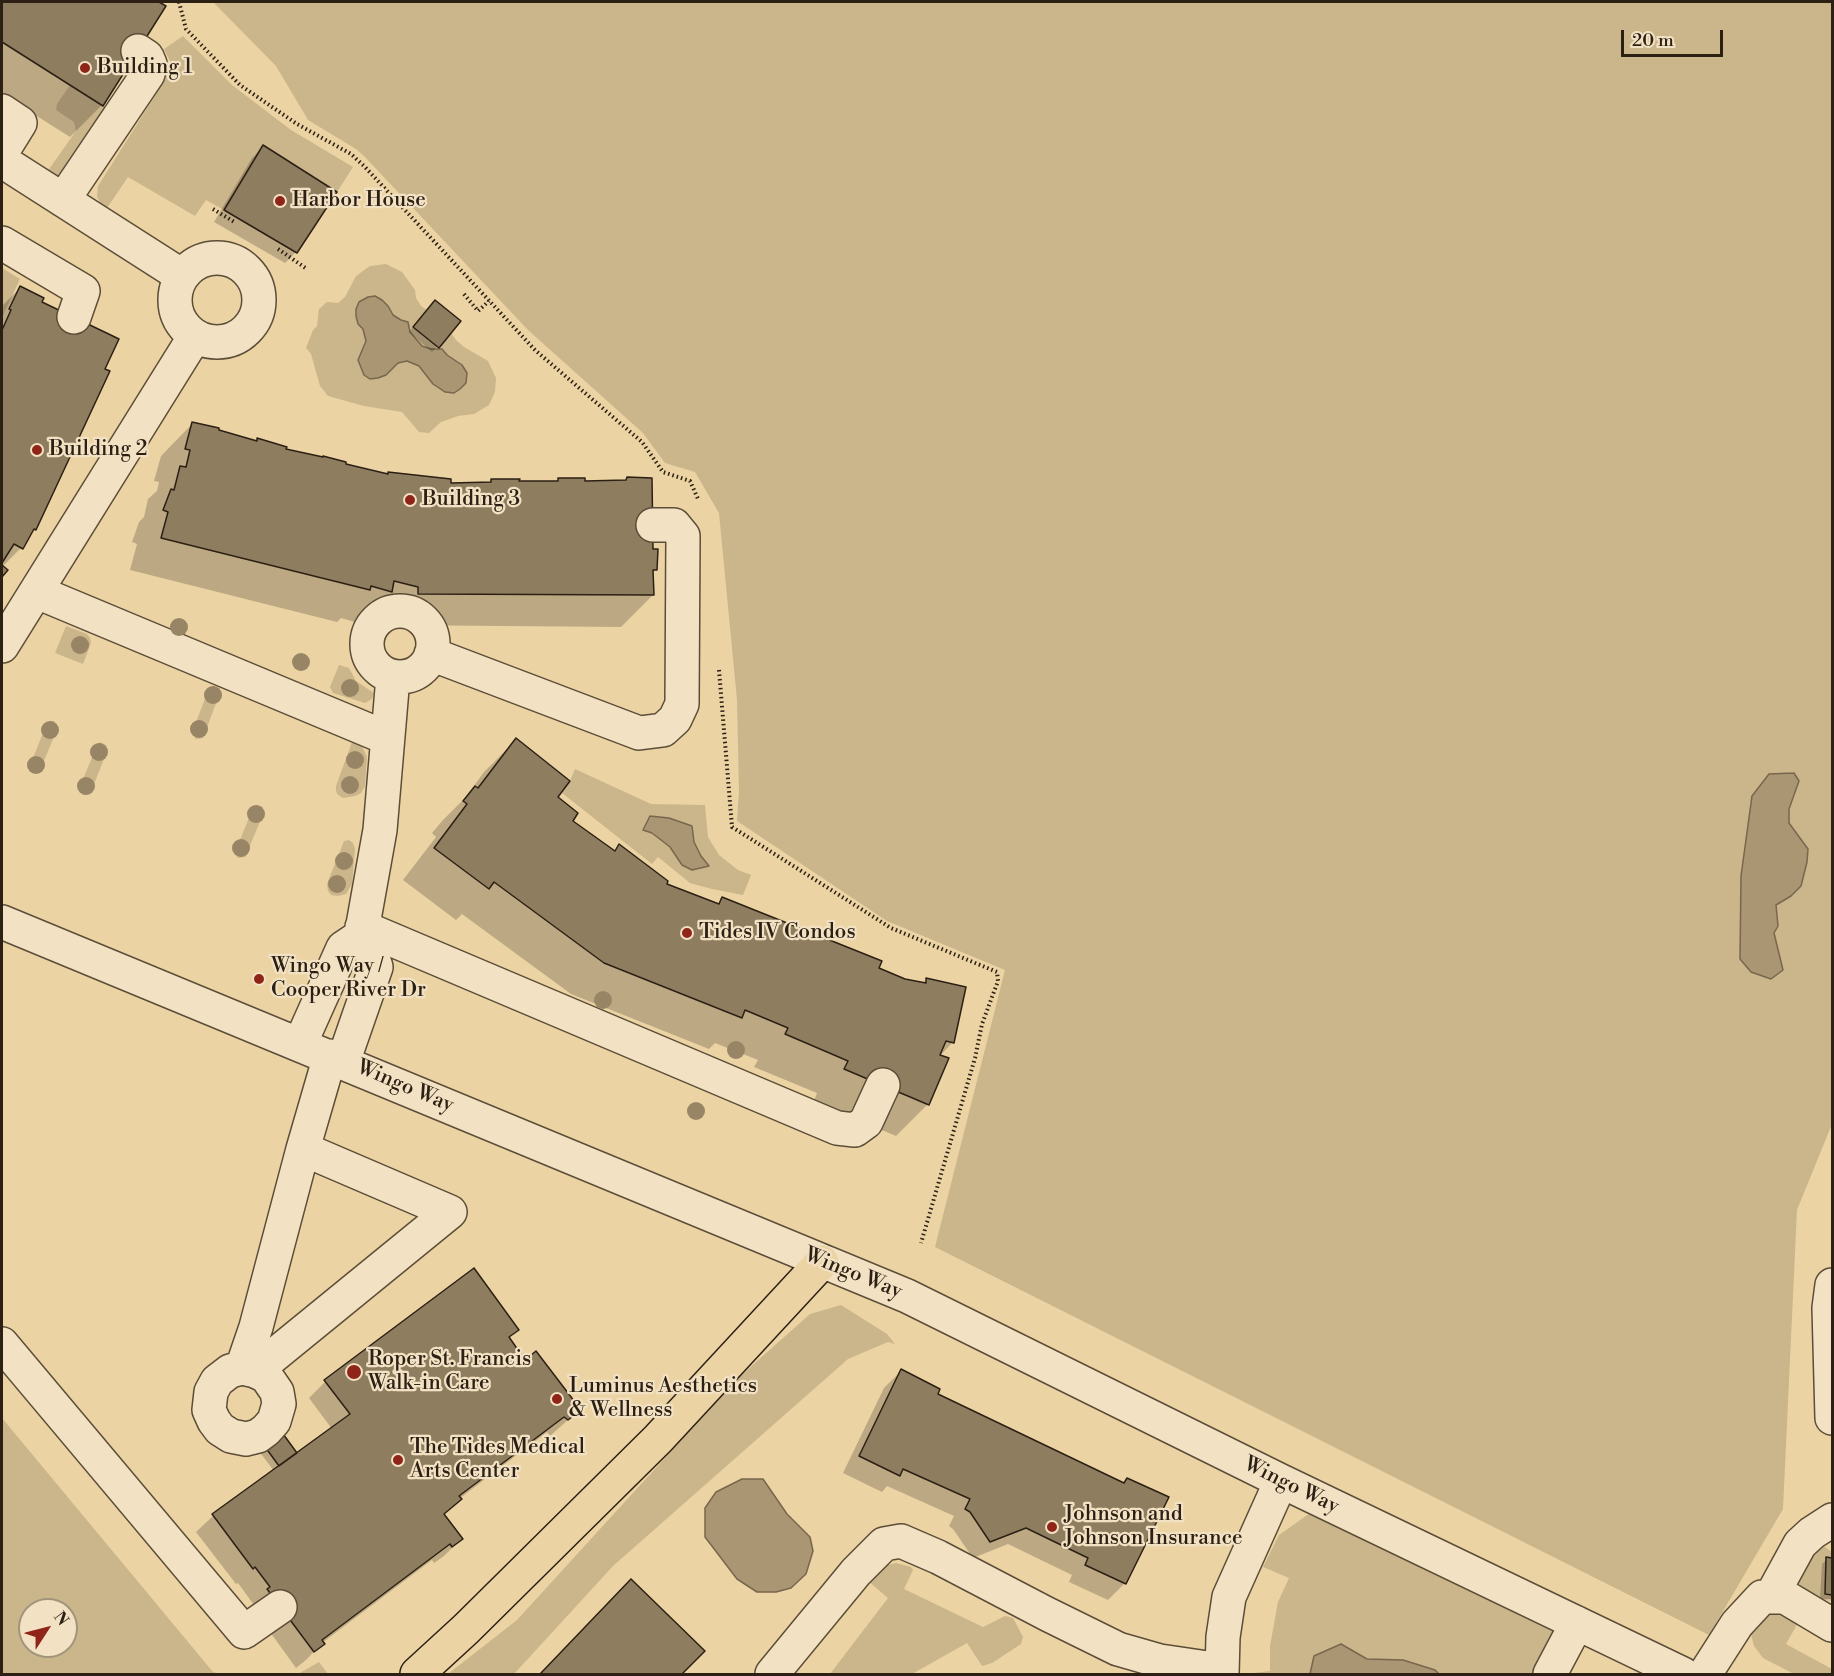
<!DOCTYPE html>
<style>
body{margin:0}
#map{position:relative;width:1834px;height:1676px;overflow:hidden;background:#ebd3a3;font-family:"Libre Bodoni",serif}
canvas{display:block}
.frame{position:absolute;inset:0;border:3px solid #2c2015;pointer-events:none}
.north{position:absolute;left:18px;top:1598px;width:60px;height:60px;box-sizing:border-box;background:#f2e2c3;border:2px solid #a3947d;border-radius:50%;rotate:54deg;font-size:16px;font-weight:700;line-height:24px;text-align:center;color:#2c2015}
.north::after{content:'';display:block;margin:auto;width:21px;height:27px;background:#8f2418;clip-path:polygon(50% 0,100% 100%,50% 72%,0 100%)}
.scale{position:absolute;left:1621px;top:30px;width:102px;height:27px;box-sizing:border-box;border:3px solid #2c2015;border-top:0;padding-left:8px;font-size:18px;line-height:21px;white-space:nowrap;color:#2c2015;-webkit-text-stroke:4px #f2e2c3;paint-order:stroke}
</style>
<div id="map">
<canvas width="1834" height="1676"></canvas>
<div class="frame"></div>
<div class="north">N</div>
<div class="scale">20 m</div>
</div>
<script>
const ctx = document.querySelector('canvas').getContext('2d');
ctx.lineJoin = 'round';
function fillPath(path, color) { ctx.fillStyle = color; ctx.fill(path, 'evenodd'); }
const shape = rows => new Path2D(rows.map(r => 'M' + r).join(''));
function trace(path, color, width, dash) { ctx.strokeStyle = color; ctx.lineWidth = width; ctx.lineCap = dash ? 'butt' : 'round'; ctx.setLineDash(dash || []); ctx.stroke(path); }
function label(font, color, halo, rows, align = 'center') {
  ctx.font = font + ' "Libre Bodoni",serif'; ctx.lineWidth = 4.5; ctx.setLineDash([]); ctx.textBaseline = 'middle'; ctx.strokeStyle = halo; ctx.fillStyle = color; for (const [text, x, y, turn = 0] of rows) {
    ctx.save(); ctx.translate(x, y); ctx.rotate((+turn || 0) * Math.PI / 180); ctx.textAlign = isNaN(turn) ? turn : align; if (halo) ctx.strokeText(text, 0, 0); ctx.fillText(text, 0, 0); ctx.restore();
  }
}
const green = shape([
 [213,2,1832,2,1832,1124,1797,1210,1783,1509,1709,1635,935,1247,1005,970,887,921,737,821,739,792,737,700,719,513,695,472,665,463,643,433,528,330,364,156,356,149,308,120,276,66],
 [1796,792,1789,809,1789,823,1801,839,1791,896,1775,905,1778,926,1774,932,1783,970,1740,959,1741,876],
 [183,36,232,85,291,130,353,167,337,192,263,145,224,210,206,200,195,216,128,177,107,208,101,204,97,197,98,186,165,80,171,63,164,49],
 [70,85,106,107,59,180,47,172,76,131,74,122,56,110,57,104],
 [386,264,402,272,415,290,416,298,421,306,427,310,435,300,461,321,451,333,456,340,464,347,488,361,496,378,495,392,489,405,474,414,458,416,441,422,429,433,419,432,402,412,364,406,328,396,320,386,311,354,306,348,313,330,317,326,319,309,327,302,338,303,345,297,356,276,370,266],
 [2,268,20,279,2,318],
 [66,626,87,634,90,638,91,643,83,664,55,653],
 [339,665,349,668,356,681,374,693,372,699,365,703,333,693,330,687],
 [213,686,220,688,218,698,203,738,196,739,192,733,209,688],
 [50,721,54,721,58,727,39,773,32,773,29,768,47,723],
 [356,739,359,740,367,757,365,786,361,793,355,796,343,798,338,795,336,791,336,786,352,742],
 [100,742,106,745,107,748,106,754,90,794,83,795,79,789,97,745],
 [575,769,651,804,705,805,708,837,719,855,738,870,751,875,743,895,712,889,690,883,658,857,652,864,562,793,570,781],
 [256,805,263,807,262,817,245,857,238,858,235,852,253,808],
 [349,840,353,843,355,849,352,884,346,894,338,896,331,895,328,891,327,884,344,841],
 [841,1305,887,1334,895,1344,888,1342,848,1359,613,1566,514,1674,448,1674,517,1620,737,1379,810,1314],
 [2,1418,213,1672,221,1674,2,1674],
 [30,1610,66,1610,66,1646,30,1646],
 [1313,1511,1558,1630,1536,1674,1439,1674,1435,1670,1403,1660,1368,1659,1341,1644,1314,1656,1310,1674,1245,1674,1270,1671,1270,1646,1278,1602,1289,1578,1263,1567,1279,1535],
 [1819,1546,1825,1547,1832,1552,1832,1601,1820,1599,1803,1589,1798,1582,1798,1571],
 [896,1563,911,1567,913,1570,904,1589,983,1627,1005,1616,1013,1618,1023,1637,1021,1644,992,1663,982,1666,967,1643,912,1674,830,1674,888,1598,867,1580,881,1567],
 [1779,1608,1799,1621,1786,1644,1832,1669,1832,1674,1794,1674,1763,1658,1754,1646,1751,1634,1765,1613],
 [319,1662,328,1674,298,1674]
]);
const water = shape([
 [375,296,382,300,388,306,393,315,401,320,408,322,410,332,422,346,431,349,442,349,447,355,462,365,467,373,466,383,460,389,454,393,445,392,433,384,419,366,407,361,398,363,386,375,378,378,370,379,364,375,358,360,366,341,363,329,358,324,356,316,356,309,359,302,368,297,375,296],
 [1794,773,1799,781,1789,809,1789,823,1808,849,1807,862,1801,886,1791,896,1776,905,1778,926,1774,933,1783,970,1771,979,1751,972,1740,959,1741,876,1752,796,1769,774,1794,773],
 [650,816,669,818,692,826,694,842,701,856,709,866,692,870,682,865,670,847,652,833,643,830,650,816],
 [742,1479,763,1479,787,1514,810,1537,813,1551,806,1574,791,1588,776,1592,757,1592,737,1579,705,1537,705,1508,716,1492,742,1479],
 [1341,1644,1367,1659,1403,1660,1435,1670,1439,1674,1310,1674,1314,1656,1341,1644]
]);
const shadow = shape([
 [2,2,156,2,164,7,102,105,70,137,2,94],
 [263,147,296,252,285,263,214,222,252,158],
 [21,287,35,529,28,536,21,548,2,567,6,570,2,575,2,306],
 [430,307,459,321,432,352,409,332],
 [193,423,256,442,258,440,284,450,387,475,449,484,488,483,491,480,518,483,556,482,559,480,583,483,625,481,627,479,652,551,656,569,651,574,653,595,621,627,386,625,386,619,368,614,358,623,341,618,337,622,130,570,137,544,132,542,139,522,144,517,148,499,157,491,159,482,154,481,161,456],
 [516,740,571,821,614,852,620,846,665,884,716,905,722,899,905,980,922,984,927,979,953,1042,939,1057,928,1104,896,1136,814,1101,817,1093,754,1067,758,1060,715,1043,709,1049,571,994,462,914,456,920,403,880,436,837,432,833,443,820,465,798,484,772],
 [517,1329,508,1339,525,1362,579,1410,550,1436,547,1432,459,1499,443,1516,461,1539,444,1556,434,1563,432,1560,322,1643,306,1660,296,1668,252,1607,254,1605,238,1583,236,1584,196,1532,213,1516,274,1471,256,1447,296,1455,332,1429,309,1398,325,1382],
 [901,1371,936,1394,1125,1583,1108,1600,1069,1582,1072,1575,1008,1544,973,1558,953,1529,949,1526,954,1516,887,1486,882,1492,843,1473,884,1388],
 [1827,1559,1832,1559,1832,1599,1820,1599,1822,1564],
 [609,1604,703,1651,680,1674,541,1674]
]);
const building = shape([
 [2,2,159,2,166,6,103,106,2,42,2,2],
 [263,145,337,192,297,253,224,210,263,145],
 [20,286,44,298,42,302,119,339,105,369,110,371,36,530,34,529,23,549,14,544,2,563,2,330,11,310,9,309,20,286],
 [435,300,461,321,439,348,413,327,435,300],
 [192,422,219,428,219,430,257,441,257,438,287,447,286,449,323,457,323,456,346,462,346,464,388,474,388,472,451,479,451,483,491,482,491,479,520,479,519,481,558,481,558,478,585,478,585,481,626,480,627,477,652,478,653,549,658,549,657,570,653,570,654,595,418,594,418,587,394,581,392,592,371,586,370,590,161,538,168,512,163,510,171,489,174,490,180,466,186,467,190,450,185,449,192,422],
 [2,565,8,570,2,577,2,565],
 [516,738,570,781,558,797,578,813,573,821,615,851,619,844,668,881,667,884,719,904,722,897,882,961,879,968,905,979,926,983,926,978,966,987,954,1043,946,1041,940,1055,949,1058,929,1105,844,1069,848,1061,785,1034,788,1028,745,1010,742,1018,604,963,494,882,489,889,434,848,467,804,463,801,475,786,478,788,516,738],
 [474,1268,519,1330,509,1337,525,1360,536,1351,581,1410,568,1420,564,1417,459,1496,462,1499,444,1514,463,1539,452,1547,450,1544,322,1640,325,1644,314,1652,267,1589,270,1587,255,1567,253,1569,212,1514,350,1414,324,1380,474,1268],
 [901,1369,940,1389,938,1394,1124,1483,1127,1478,1169,1497,1126,1584,1085,1565,1088,1558,1026,1528,990,1542,970,1512,965,1509,970,1499,903,1469,900,1476,859,1456,901,1369],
 [278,1427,297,1453,279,1466,260,1440,278,1427],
 [1826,1557,1832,1558,1832,1595,1825,1594,1826,1557],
 [631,1579,705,1651,682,1674,540,1674,631,1579]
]);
const path = shape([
 [179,2,186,29,240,85,297,124,351,154,364,166,535,350,642,442,663,472,690,481,698,499],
 [213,209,236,223],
 [278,249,307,269],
 [464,294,478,311,489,301],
 [719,670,732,827,891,928,997,972,998,981,982,1024,975,1058,921,1243]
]);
const minor = shape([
 [2,111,20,123,2,152],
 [2,161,182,276],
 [63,200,148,74,150,64,147,57,138,51],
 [2,243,83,291,74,317],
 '175 300a42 42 0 1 1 84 0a42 42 0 1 1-84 0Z',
 [37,592,387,738],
 '367 644a33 33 0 1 1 66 0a33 33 0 1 1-66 0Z',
 [2,646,195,336],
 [431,654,639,733,663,730,675,719,682,704,683,536,674,525,653,525],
 [2,922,907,1296,1281,1481,1683,1674],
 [362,927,837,1128,855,1130,866,1122,883,1085],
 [300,1044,343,948,361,936],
 [343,1062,376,967,371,952,361,936,380,830,393,677],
 [1832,1285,1829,1308,1832,1418],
 [2,1344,244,1632,280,1607],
 [242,1368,256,1327,303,1149,330,1056],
 [255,1371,266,1376,277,1392,279,1404,274,1421,266,1430,258,1436,246,1439,231,1436,220,1429,214,1421,209,1410,211,1392,217,1381,230,1371,242,1368,255,1371,450,1212,303,1149],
 [1771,1597,1800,1544,1812,1533,1832,1520],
 [772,1674,856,1572,884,1544,901,1541,938,1557,1047,1614,1118,1649,1160,1661,1221,1670],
 [1222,1674,1223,1637,1229,1597,1281,1481],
 [1550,1674,1577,1623],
 [1705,1674,1737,1624,1762,1597,1785,1597,1832,1625]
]);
const highway = shape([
 [417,1674,466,1629,658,1439,822,1262]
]);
const trees = [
 [179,627],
 [80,645],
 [301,662],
 [350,688],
 [213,695],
 [199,729],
 [50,730],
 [99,752],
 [355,760],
 [36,765],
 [350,785],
 [86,786],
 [256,814],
 [241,848],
 [344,861],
 [337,884],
 [603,1000],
 [736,1050],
 [696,1111]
];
const markers = [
 [85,68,6,"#8f2418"],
 [280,201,6,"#8f2418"],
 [37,450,6,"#8f2418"],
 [410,500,6,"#8f2418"],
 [687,933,6,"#8f2418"],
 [259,979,6,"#8f2418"],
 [354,1372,8,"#8f2418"],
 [557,1399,6,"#8f2418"],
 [398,1460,6,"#8f2418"],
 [1052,1527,6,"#8f2418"]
];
const poiNames = [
 ["Building 1",97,68],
 ["Harbor House",292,201],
 ["Building 2",49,450],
 ["Building 3",422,500],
 ["Tides IV Condos",699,933],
 ["Wingo Way /",271,967],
 ["Cooper River Dr",271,991],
 ["Roper St. Francis",368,1360],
 ["Walk-in Care",368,1384],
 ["Luminus Aesthetics",569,1387],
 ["& Wellness",569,1411],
 ["The Tides Medical",410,1448],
 ["Arts Center",410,1472],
 ["Johnson and",1064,1515],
 ["Johnson Insurance",1064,1539]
];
const streetNames = [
 ["Wingo Way",405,1087,23],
 ["Wingo Way",853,1274,22],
 ["Wingo Way",1291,1486,26]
];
fillPath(green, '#cbb58b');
fillPath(water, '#aa9673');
trace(water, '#78674d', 1.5);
fillPath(shadow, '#0003');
fillPath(building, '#8f7d5f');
trace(building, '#2c2015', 1.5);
trace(minor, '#5c4d38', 36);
trace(highway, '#2c2015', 36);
trace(path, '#2c2015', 4, [1.5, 3]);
trace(minor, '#f2e2c3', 33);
trace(highway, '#ebd3a3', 33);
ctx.fillStyle = '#988565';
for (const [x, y] of trees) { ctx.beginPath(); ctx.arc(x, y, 9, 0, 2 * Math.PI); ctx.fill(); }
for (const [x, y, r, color] of markers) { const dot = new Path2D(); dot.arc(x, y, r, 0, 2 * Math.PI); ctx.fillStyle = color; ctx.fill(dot); trace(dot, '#f2e2c3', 2); }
label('21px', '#2c2015', '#f2e2c3', poiNames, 'left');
label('21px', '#2c2015', '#f2e2c3', streetNames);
</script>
